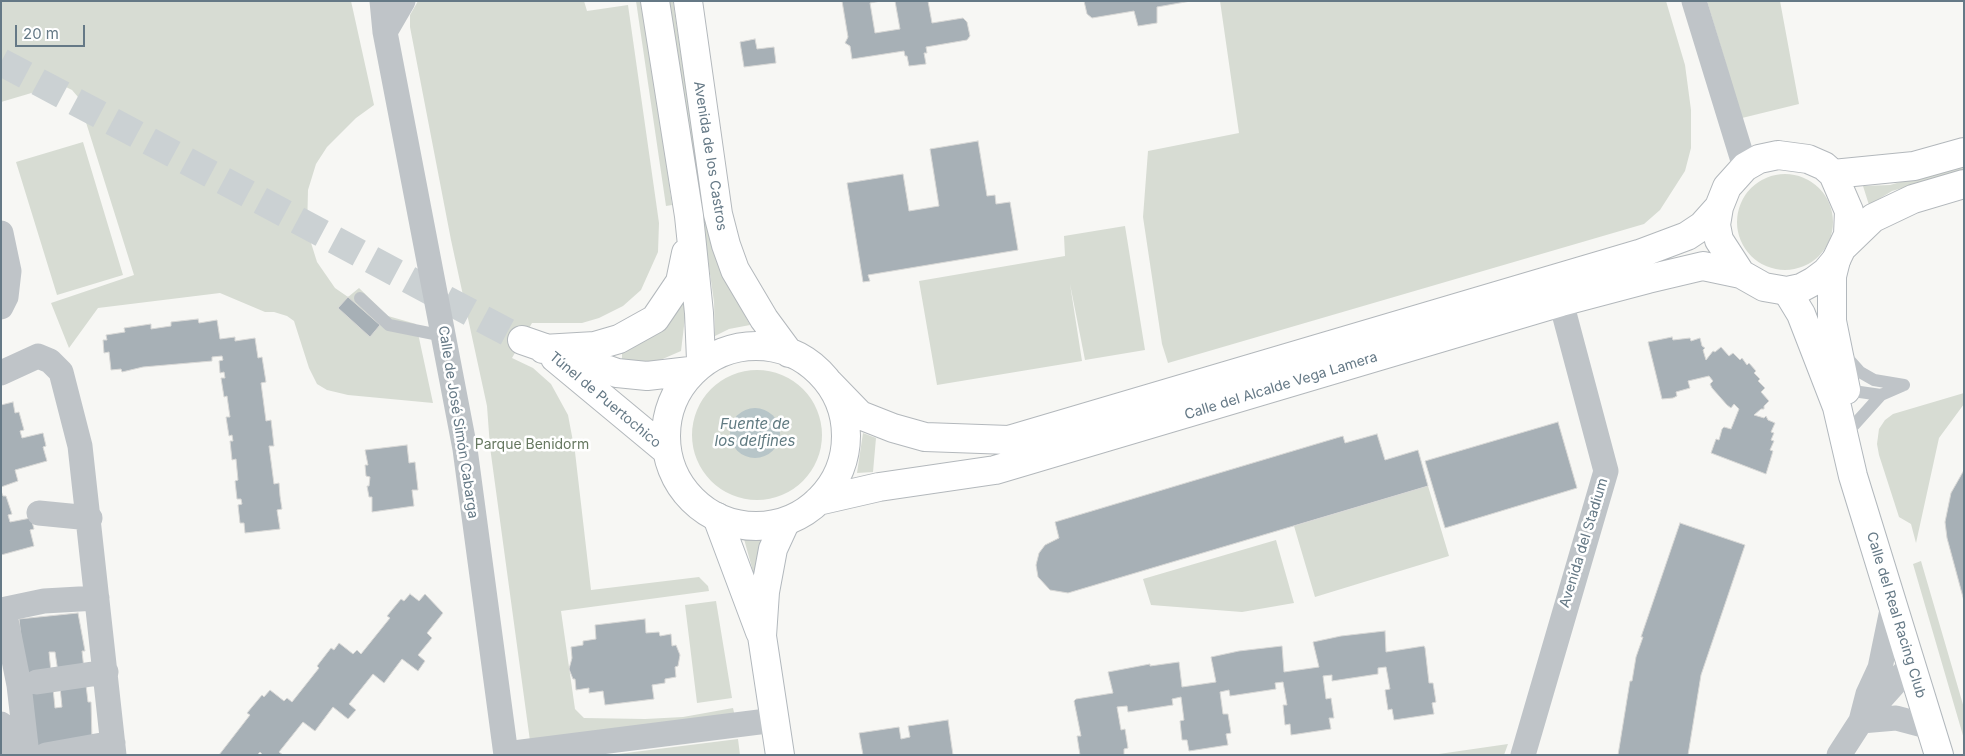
<!DOCTYPE html>
<meta charset="utf-8">
<style>
body{margin:0}
#map{position:relative;width:1965px;height:756px;overflow:hidden;background:#f7f7f4;font-family:Inter,sans-serif}
canvas{display:block}
.frame{position:absolute;inset:0;border:2px solid #657986;pointer-events:none}
.scale{position:absolute;left:15px;top:25px;width:70px;height:22px;box-sizing:border-box;border:2px solid #657986;border-top:0;padding-left:6px;font-size:15px;line-height:18px;white-space:nowrap;color:#657986;-webkit-text-stroke:4px #fff;paint-order:stroke}
</style>
<div id="map">
<canvas width="1965" height="756"></canvas>
<div class="frame"></div>
<div class="scale">20 m</div>
</div>
<script>
const ctx = document.querySelector('canvas').getContext('2d');
ctx.lineJoin = 'round';
function fillPath(path, color) { ctx.fillStyle = color; ctx.fill(path, 'evenodd'); }
const shape = rows => new Path2D(rows.map(r => 'M' + r).join(''));
function trace(path, color, width, dash) { ctx.strokeStyle = color; ctx.lineWidth = width; ctx.lineCap = dash ? 'butt' : 'round'; ctx.setLineDash(dash || []); ctx.stroke(path); }
function label(font, color, halo, rows, align = 'center') {
  ctx.font = font + ' Inter,sans-serif'; ctx.lineWidth = 5; ctx.setLineDash([]); ctx.textBaseline = 'middle'; ctx.strokeStyle = halo; ctx.fillStyle = color; for (const [text, x, y, turn = 0] of rows) {
    ctx.save(); ctx.translate(x, y); ctx.rotate((+turn || 0) * Math.PI / 180); ctx.textAlign = isNaN(turn) ? turn : align; if (halo) ctx.strokeText(text, 0, 0); ctx.fillText(text, 0, 0); ctx.restore();
  }
}
const green = shape([
 [1,1,351,1,374,105,356,118,327,147,316,164,308,190,307,230,317,262,335,288,348,297,359,288,388,316,416,324,433,403,348,395,327,390,317,384,309,368,294,321,287,316,274,312,265,312,220,293,98,308,69,348,51,303,134,275,78,97,72,90,64,86,55,86,1,102],
 [418,1,584,1,587,11,628,5,659,223,658,252,641,290,623,306,599,318,582,323,532,323,512,358,533,368,551,384,568,415,575,452,591,590,699,577,708,586,709,591,561,611,575,709,584,718,645,719,683,717,733,708,735,717,530,741,490,447,487,406,451,240,410,27,410,15],
 [636,1,644,3,672,205,666,206],
 [669,1,673,1,703,203,699,203],
 [1220,1,1666,1,1685,65,1691,110,1691,148,1685,171,1660,210,1644,224,1168,363,1162,344,1143,217,1148,151,1239,133],
 [1707,1,1780,1,1799,104,1742,118],
 [83,142,123,275,57,295,16,162],
 [1964,164,1964,170,1892,191,1869,205,1863,186,1890,185],
 '1737 222a48 48 0 1 1 96 0a48 48 0 1 1-96 0Z',
 [708,223,718,265,750,325,729,329,715,336,714,302,703,224],
 [1125,226,1145,350,1085,360,1070,284,1082,361,937,385,919,281,1065,256,1064,236],
 [680,300,687,301,681,351,658,361,622,363,622,349],
 '692 435a65 65 0 1 1 130 0a65 65 0 1 1-130 0Z',
 [1964,393,1964,404,1939,438,1916,543,1911,524,1899,517,1879,455,1877,444,1879,429,1885,420,1893,414],
 [863,433,876,438,873,472,857,473],
 [1428,486,1449,556,1315,597,1294,526],
 [744,539,760,540,762,542,756,574,754,575],
 [1276,540,1294,603,1242,612,1151,605,1143,579],
 [1921,561,1964,708,1964,739,1913,564],
 [716,601,732,698,697,703,685,605],
 [738,739,740,755,610,755],
 [1508,744,1504,755,1432,755]
]);
const water = shape([
 '730 433a25 25 0 1 1 50 0a25 25 0 1 1-50 0Z'
]);
const building = shape([
 [842,1,881,1,870,3,875,33,900,29,895,1,928,1,932,23,963,18,967,22,970,36,967,40,926,47,927,53,924,53,926,64,909,66,907,56,905,56,904,51,852,59,850,46,845,43,848,37,842,1],
 [1084,1,1191,1,1157,7,1157,23,1138,26,1134,11,1092,18,1087,14,1084,1],
 [755,39,757,49,774,47,776,63,744,67,740,42,755,39],
 [978,141,987,196,995,195,996,204,1010,202,1018,250,868,275,870,281,863,282,847,183,903,174,909,211,939,206,930,149,978,141],
 [348,297,380,325,370,337,338,308,348,297],
 [198,319,199,323,217,320,220,339,235,337,235,341,255,338,258,358,262,357,266,382,261,383,266,421,271,420,274,446,269,446,274,484,279,483,280,496,282,509,277,510,280,529,245,533,244,523,240,523,238,505,242,504,241,499,237,499,235,481,238,480,236,459,232,460,230,441,233,441,232,435,229,436,226,417,230,417,227,396,224,397,221,378,225,378,224,372,220,373,219,361,223,360,222,356,212,357,212,361,143,367,122,372,121,369,111,370,109,352,104,353,103,340,107,340,106,335,125,332,124,328,151,324,151,329,171,326,171,322,198,319],
 [1672,337,1673,340,1690,338,1691,341,1700,338,1702,346,1705,348,1703,350,1706,360,1713,351,1715,352,1721,347,1729,356,1733,353,1740,360,1742,358,1747,365,1749,363,1756,371,1754,373,1760,379,1758,381,1765,388,1761,392,1769,401,1764,406,1764,409,1761,409,1754,415,1764,418,1766,416,1768,420,1775,423,1771,432,1774,433,1771,440,1774,441,1770,450,1773,451,1766,474,1711,453,1716,439,1719,440,1722,429,1724,427,1731,429,1739,409,1734,404,1731,408,1727,405,1712,388,1710,384,1713,381,1709,376,1688,381,1690,388,1676,392,1677,396,1673,398,1662,399,1648,342,1672,337],
 [13,402,15,413,19,412,24,430,20,431,22,438,43,433,46,446,43,447,47,461,15,470,18,481,1,487,1,405,13,402],
 [1558,422,1577,488,1445,528,1425,461,1558,422],
 [1377,434,1385,460,1418,450,1428,486,1068,593,1050,590,1038,577,1036,565,1039,553,1045,545,1059,538,1055,522,1343,436,1345,443,1377,434],
 [407,445,409,463,415,462,418,490,412,490,414,506,372,512,372,497,369,497,367,486,369,486,370,477,366,476,365,465,368,465,365,450,407,445],
 [1964,470,1964,601,1947,538,1945,522,1951,493,1964,470],
 [1,491,3,496,6,496,12,514,8,515,10,522,31,518,34,529,30,530,34,546,1,555,1,491],
 [1680,523,1745,545,1701,675,1688,755,1618,755,1630,681,1632,681,1636,657,1643,637,1641,637,1680,523],
 [410,594,419,601,425,594,443,613,427,633,432,638,418,655,425,661,418,671,402,659,384,683,373,674,349,704,356,710,348,719,333,707,315,731,303,722,279,752,283,755,263,755,260,752,257,755,219,755,250,715,247,713,262,695,264,697,270,690,284,701,287,698,292,702,319,668,317,666,331,648,334,650,339,643,353,654,357,650,361,654,390,618,387,616,401,599,404,601,410,594],
 [78,613,85,651,82,651,84,669,58,672,55,652,49,652,51,672,25,675,19,619,78,613],
 [645,619,646,633,659,632,660,636,671,634,672,646,676,645,680,655,678,666,675,667,676,677,665,679,665,683,652,685,654,699,605,705,603,691,589,693,589,688,576,690,575,679,573,679,569,669,572,658,571,647,583,645,583,641,596,639,595,625,645,619],
 [1385,631,1386,652,1424,646,1425,648,1429,683,1433,683,1436,702,1432,703,1434,714,1394,720,1392,709,1388,710,1385,690,1390,689,1386,667,1378,668,1378,674,1332,681,1332,675,1323,676,1326,699,1331,698,1334,718,1329,718,1331,729,1291,735,1290,724,1285,725,1283,705,1287,705,1283,682,1275,683,1276,689,1230,696,1229,690,1220,692,1223,714,1228,714,1231,733,1226,734,1228,745,1189,751,1187,740,1182,740,1180,721,1184,720,1181,697,1172,699,1173,705,1128,712,1127,706,1117,707,1121,730,1125,729,1128,748,1124,749,1124,755,1080,755,1077,736,1081,736,1074,701,1076,699,1113,693,1108,672,1150,664,1150,666,1179,662,1182,687,1216,682,1211,657,1239,651,1282,646,1284,672,1319,667,1313,642,1341,636,1385,631],
 [86,685,88,702,91,702,92,740,33,747,26,691,53,688,55,708,62,707,60,687,86,685],
 [948,720,953,755,863,755,859,733,899,727,901,739,910,737,908,726,948,720]
]);
const primaryTunnel = shape([
 [1,62,522,340]
]);
const lane = shape([
 [360,298,389,325,444,336],
 [1844,354,1860,372,1874,380,1904,385],
 [1846,390,1881,395],
 [1854,425,1881,395,1904,385]
]);
const street = shape([
 [382,1,385,32,465,449,506,755],
 [1694,1,1745,167],
 [385,32,403,1],
 [1,233,9,271,6,297,1,307],
 [1,373,38,356,50,361,61,372,80,446,114,755],
 [39,513,90,518],
 [1893,605,1880,668,1868,694,1861,721,1896,718,1930,727],
 [1,610,44,601,97,598],
 [4,610,19,685,27,755],
 [37,682,106,672],
 [1,724,7,755],
 [506,754,775,720],
 [46,755,113,743],
 [1523,755,1606,471,1561,302],
 [1839,755,1861,721,1911,665]
]);
const secondary = shape([
 [1836,260,1832,276,1832,321,1846,390],
 [1787,291,1801,314,1837,407,1853,476,1939,755],
 [717,517,760,632],
 [780,755,762,636,765,592,773,549,785,523]
]);
const primary = shape([
 [655,1,689,216,699,313,701,360],
 [688,1,718,214,726,245,735,270,764,319,789,353],
 [1778,155,1808,159,1824,166,1833,174,1849,211,1848,235,1836,260,1826,272,1814,281,1801,288,1787,291,1764,287,1741,274,1719,240,1716,225,1719,207,1727,187,1745,167,1759,159,1778,155],
 [1833,174,1914,166,1964,152],
 [1844,246,1873,218,1913,199,1964,184],
 [522,340,617,373,647,376,690,371],
 '666 436a90 90 0 1 1 180 0a90 90 0 1 1-180 0Z',
 [543,349,595,346,619,339,655,319,680,282,686,253],
 [555,358,667,451],
 [829,383,860,415,893,428,925,437,1009,440,1639,254,1687,236,1702,226,1719,207],
 [818,501,879,487,995,470,1561,302,1648,279,1703,266,1741,274]
]);
const streetNames = [
 ["Avenida de los Castros",710,156,81],
 ["Calle del Alcalde Vega Lamera",1281,386,-17],
 ["Túnel de Puertochico",605,400,40],
 ["Calle de José Simón Cabarga",458,422,81],
 ["Avenida del Stadium",1584,543,-73],
 ["Calle del Real Racing Club",1896,615,73]
];
const parkNames = [
 ["Parque Benidorm",532,445]
];
const waterNames = [
 ["Fuente de",755,424],
 ["los delfines",755,441]
];
fillPath(green, '#d7dcd3');
fillPath(water, '#b7c5c8');
fillPath(building, '#a7b0b6');
trace(building, '#d8d8d6', 1);
trace(primaryTunnel, '#cbd1d3', 28, [28, 14]);
trace(secondary, '#b2b8bd', 30);
trace(primary, '#b3b8bc', 30);
trace(lane, '#bfc4c8', 12);
trace(street, '#bfc4c8', 25);
trace(secondary, '#fff', 28);
trace(primary, '#fff', 28);
label('14px', '#657986', '#fff', streetNames);
label('14px', '#667860', '#fff', parkNames);
label('italic 15px', '#617b82', '#fff', waterNames);
</script>
